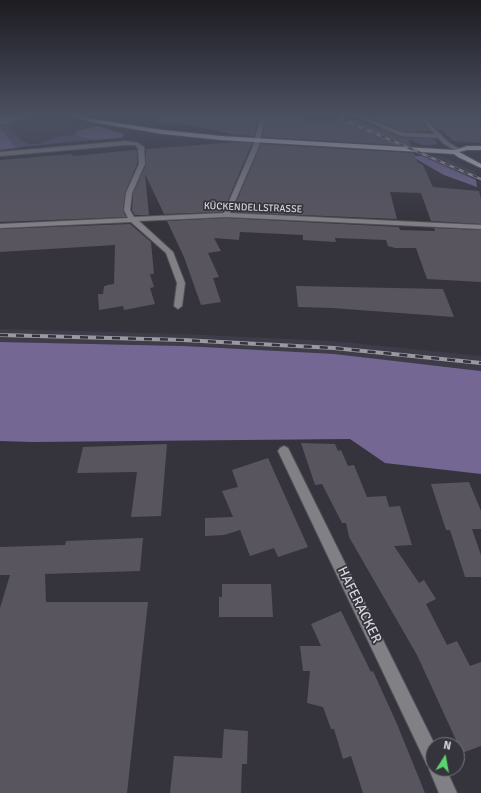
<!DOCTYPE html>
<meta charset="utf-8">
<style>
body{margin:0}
#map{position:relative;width:481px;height:793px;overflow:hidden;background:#35333c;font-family:Signika,sans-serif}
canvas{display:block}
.north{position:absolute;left:425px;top:737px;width:40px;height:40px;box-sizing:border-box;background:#35333c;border:1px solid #76747c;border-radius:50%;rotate:11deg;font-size:11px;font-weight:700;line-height:16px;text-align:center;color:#d7d5db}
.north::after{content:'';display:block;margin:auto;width:14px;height:18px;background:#59d56f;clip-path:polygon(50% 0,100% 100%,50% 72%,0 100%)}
</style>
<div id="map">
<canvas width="481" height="793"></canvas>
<div class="north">N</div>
</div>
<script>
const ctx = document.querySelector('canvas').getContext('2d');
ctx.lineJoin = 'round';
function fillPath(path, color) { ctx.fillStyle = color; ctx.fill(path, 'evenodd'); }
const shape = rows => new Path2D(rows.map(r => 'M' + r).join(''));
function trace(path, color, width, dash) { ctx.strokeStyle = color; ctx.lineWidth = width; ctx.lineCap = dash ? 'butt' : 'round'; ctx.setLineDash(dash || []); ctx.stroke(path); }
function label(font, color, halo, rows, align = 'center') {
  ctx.font = font + ' Signika,sans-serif'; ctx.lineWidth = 3.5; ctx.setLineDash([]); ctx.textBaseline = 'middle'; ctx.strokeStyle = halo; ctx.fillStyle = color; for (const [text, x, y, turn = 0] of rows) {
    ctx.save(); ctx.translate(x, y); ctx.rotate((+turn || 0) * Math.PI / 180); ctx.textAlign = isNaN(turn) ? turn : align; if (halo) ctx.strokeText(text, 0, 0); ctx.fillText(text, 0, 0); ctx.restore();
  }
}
const built = shape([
 [33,116,56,116,58,120,71,125,88,124,98,126,80,130,74,135,60,136,39,144,28,144,24,143,7,124,13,121],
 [422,156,441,156,476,172,476,180],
 [0,329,183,334,333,341,481,356,481,371,442,366,183,346,0,342]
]);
const green = shape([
 [163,116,192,116,183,121,182,123,196,126,155,122],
 [7,124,20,139,28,144,39,144,60,136,74,135,92,140,21,147,14,146,1,127,2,125],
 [405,138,430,138,436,141,437,144,432,145,422,145]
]);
const forest = shape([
 [0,116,33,116,13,121,7,124,0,125],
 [0,126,2,126,1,128,14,146,21,147,0,150],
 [98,126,123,134,124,136,120,138,92,140,74,135,80,130],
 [411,156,422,156,476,180,477,187,444,175],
 [0,342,183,346,334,354,481,371,481,474,385,463,350,439,32,442,0,441]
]);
const building = shape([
 [181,116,260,116,254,136,236,135,180,122],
 [266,116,301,116,303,121,359,120,400,137,408,138,411,146,262,137],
 [388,116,417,116,430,131,404,132,373,119,390,119],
 [424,116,481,116,481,143,453,141,442,130,438,130],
 [237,142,252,143,223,212,164,214,145,174,149,215,135,215,132,210,133,193,146,165,146,149],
 [261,144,414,153,417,162,423,165,433,187,479,191,481,199,481,224,431,221,421,193,390,192,397,219,232,212],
 [134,150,137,150,137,164,125,193,123,210,126,217,0,222,0,160,72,154,73,156],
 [226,218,399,227,400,230,435,231,434,228,481,230,481,282,427,279,416,248,395,248,388,246,386,240,335,238,336,242,303,240,303,235,240,232,239,240,214,238,221,251,208,253,219,277,213,278,221,302,201,305,184,257,167,221],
 [130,224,151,242,154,274,150,274,154,287,150,288,155,304,124,310,123,306,99,310,98,294,103,294,104,286,107,286,107,285,114,284,115,245,0,252,0,229],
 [296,286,443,289,454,317,332,308,298,307],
 [301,443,335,444,338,451,341,450,348,466,354,465,367,497,386,496,389,507,400,506,412,545,394,546,419,583,424,580,436,599,426,604,447,645,457,641,470,666,481,662,481,746,462,753,417,655,349,537,346,523,342,523,322,484,315,485],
 [167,444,161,516,131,517,137,472,77,473,83,447],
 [268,458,308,547,278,557,274,548,250,556,240,530,224,535,205,536,205,518,233,517,222,491,238,487,232,470],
 [469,482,481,511,481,529,472,529,481,555,481,577,465,577,450,530,446,530,431,484],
 [143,538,140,571,45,574,46,602,148,602,127,793,0,793,0,608,10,575,0,575,0,547,65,545,66,541],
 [222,584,271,584,273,617,219,617,219,597,222,597],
 [341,611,371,672,373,671,397,724,425,793,363,793,351,756,343,759,334,729,331,729,323,707,307,703,310,671,303,671,300,646,321,646,311,624],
 [224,729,248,731,247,764,242,764,241,793,170,793,174,756,222,758]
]);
const minor = shape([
 [261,116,265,116,259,146,230,213,481,225,481,229,226,217,139,221,173,252,185,283,182,306,178,309,174,306,177,283,166,253,131,222,0,228,0,224,128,218,124,210,126,193,139,164,138,148,135,145,126,145,0,156,0,152,126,141,138,143,144,147,145,164,132,193,130,210,134,217,224,213,253,146,261,116],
 [355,116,361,116,404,133,435,134,418,116,422,116,448,142,461,150,456,151,444,144,438,138,401,136,355,116],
 [284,446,288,448,435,745,433,745,433,769,446,769,457,793,439,793,429,769,430,766,427,765,278,451,280,448,284,446]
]);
const major = shape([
 [72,116,163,130,221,136,455,150,467,146,481,146,481,150,467,150,459,152,481,164,481,168,458,157,454,154,221,140,163,134,92,122,72,116]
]);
const railFar1 = shape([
 [335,116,481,179]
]);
const rail = shape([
 [0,335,183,340,334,348,481,363]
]);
const farStreetnames = [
 ["KÜCKENDELLSTRASSE",253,208,2]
];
const nearStreetnames = [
 ["HAFERACKER",359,605,64]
];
fillPath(built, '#3f3c4a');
fillPath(green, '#5a5172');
fillPath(forest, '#746794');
fillPath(building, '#58555f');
trace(minor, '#525059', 2);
trace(major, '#525059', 2);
fillPath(minor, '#818085');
fillPath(major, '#cdcbd5');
trace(railFar1, '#9b99a0', 2.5);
trace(rail, '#9b99a0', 4);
trace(railFar1, '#35333c', 1.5, [5]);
trace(rail, '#35333c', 2.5, [8]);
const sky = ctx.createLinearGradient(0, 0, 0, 227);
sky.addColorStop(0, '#1d1c21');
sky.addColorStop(0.51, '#4b5061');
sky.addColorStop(1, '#4b506100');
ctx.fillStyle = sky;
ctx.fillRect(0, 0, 481, 227);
label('10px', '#d7d5db', '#35333c', farStreetnames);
label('14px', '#d7d5db', '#35333c', nearStreetnames);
</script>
